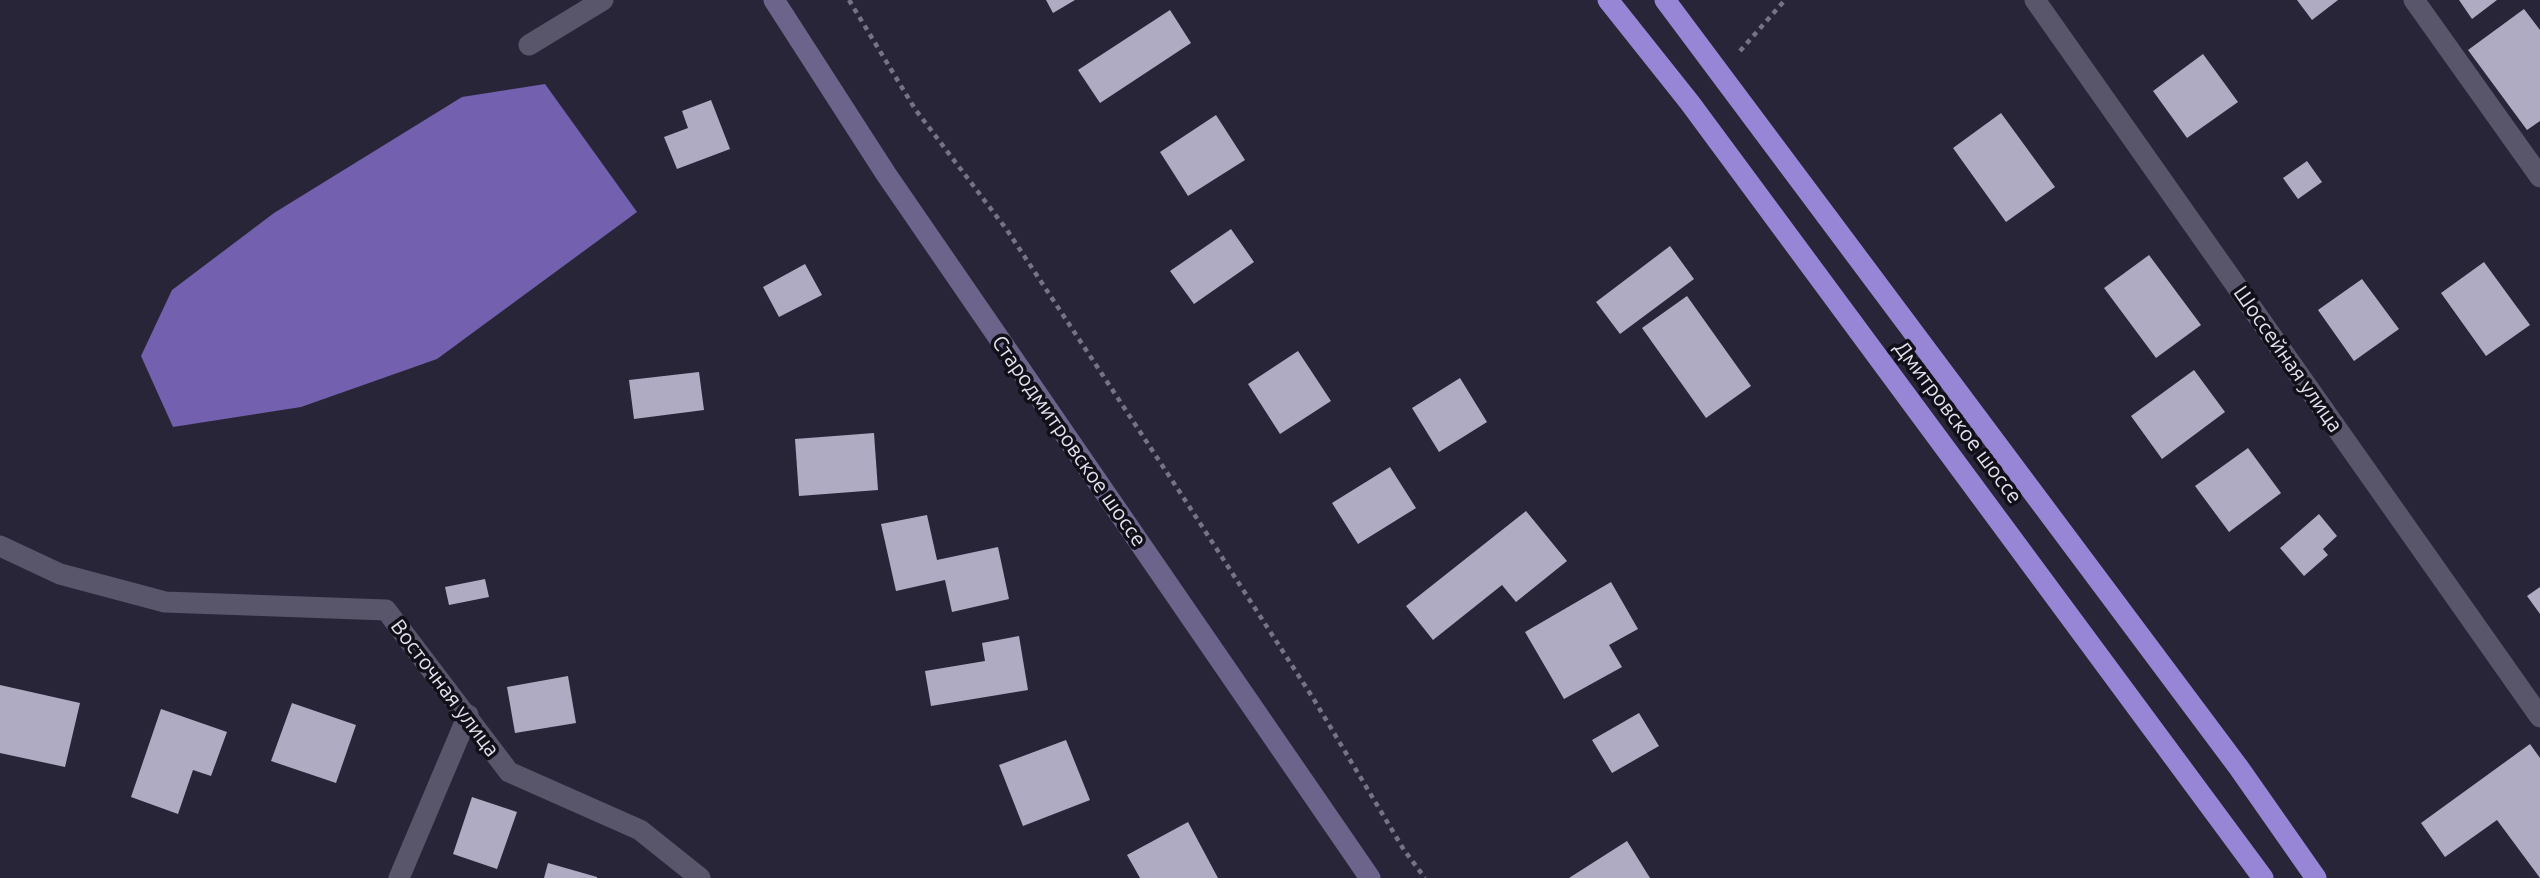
<!DOCTYPE html>
<meta charset="utf-8">
<style>
body{margin:0}
canvas{display:block;background:#282538}
</style>
<canvas width="2540" height="878"></canvas>
<script>
const ctx = document.querySelector('canvas').getContext('2d');
ctx.lineJoin = 'round';
function fillPath(path, color) { ctx.fillStyle = color; ctx.fill(path, 'evenodd'); }
const shape = rows => new Path2D(rows.map(r => 'M' + r).join(''));
function trace(path, color, width, dash) { ctx.strokeStyle = color; ctx.lineWidth = width; ctx.lineCap = dash ? 'butt' : 'round'; ctx.setLineDash(dash || []); ctx.stroke(path); }
function label(font, color, halo, rows, align = 'center') {
  ctx.font = font + ' Ubuntu,sans-serif'; ctx.lineWidth = 7; ctx.setLineDash([]); ctx.textBaseline = 'middle'; ctx.strokeStyle = halo; ctx.fillStyle = color; for (const [text, x, y, turn = 0] of rows) {
    ctx.save(); ctx.translate(x, y); ctx.rotate((+turn || 0) * Math.PI / 180); ctx.textAlign = isNaN(turn) ? turn : align; if (halo) ctx.strokeText(text, 0, 0); ctx.fillText(text, 0, 0); ctx.restore();
  }
}
const water = shape([
 [545,84,637,212,437,359,301,407,173,427,141,356,172,290,274,213,462,97]
]);
const building = shape([
 [1046,0,1075,0,1053,13],
 [2297,0,2338,0,2312,20],
 [2459,0,2497,0,2472,19],
 [2524,9,2540,30,2540,121,2527,130,2468,50],
 [1170,10,1191,43,1100,103,1078,70],
 [2203,54,2238,102,2187,138,2153,91],
 [711,100,730,149,677,169,664,137,688,128,682,111],
 [2001,113,2055,187,2006,222,1953,148],
 [1216,115,1245,160,1188,196,1160,152],
 [2307,161,2322,182,2298,199,2283,178],
 [1231,229,1254,262,1194,304,1170,271],
 [1670,246,1694,279,1620,334,1596,302],
 [2149,255,2201,325,2156,358,2104,288],
 [2484,262,2530,325,2486,356,2441,293],
 [805,264,822,295,779,317,763,287],
 [2362,279,2399,329,2354,361,2318,310],
 [1687,296,1751,386,1706,418,1642,328],
 [1298,351,1331,401,1280,434,1248,384],
 [2194,370,2225,412,2162,459,2131,416],
 [699,372,704,410,634,419,629,380],
 [1460,378,1487,422,1439,452,1412,408],
 [874,433,878,490,799,496,795,439],
 [2248,448,2281,493,2229,532,2195,486],
 [1390,467,1416,508,1358,544,1332,503],
 [1526,511,1567,561,1516,602,1502,585,1433,640,1406,606],
 [2319,514,2337,536,2323,549,2328,555,2304,576,2280,548],
 [927,515,937,560,998,547,1009,599,952,612,945,580,896,591,881,524],
 [485,579,489,597,449,605,445,587],
 [1611,582,1638,629,1609,645,1622,667,1564,699,1525,632],
 [2540,587,2540,614,2527,596],
 [1019,636,1028,690,931,706,925,671,985,661,982,643],
 [568,676,576,723,515,733,507,687],
 [0,685,80,703,65,767,0,753],
 [292,703,356,725,336,783,271,761],
 [161,709,227,732,211,776,193,770,178,814,131,797],
 [1639,713,1659,746,1612,773,1592,740],
 [1066,740,1090,800,1023,826,999,765],
 [2530,744,2540,758,2540,878,2497,820,2445,857,2421,823],
 [472,797,517,812,497,869,453,854],
 [1188,822,1218,878,1140,878,1127,855],
 [1627,841,1650,878,1569,878],
 [548,863,597,877,597,878,544,878]
]);
const path = shape([
 [849,0,915,109,1007,230,1185,500,1313,698,1404,850,1425,878],
 [1740,51,1785,0]
]);
const lane = shape([
 [529,45,603,0],
 [399,878,468,715]
]);
const street = shape([
 [2035,0,2540,717],
 [2414,0,2540,177],
 [0,546,60,574,165,602,386,610,509,772,640,830,700,878]
]);
const secondary = shape([
 [774,0,886,174,1370,878]
]);
const highway = shape([
 [1608,0,1690,103,2263,878],
 [1665,0,2239,768,2316,878]
]);
const streetNames = [
 ["Шоссейная улица",2288,359,55],
 ["Дмитровское шоссе",1958,422,53],
 ["Стародмитровское шоссе",1069,441,55],
 ["Восточная улица",445,688,53]
];
fillPath(water, '#7360ae');
fillPath(building, '#afabc3');
trace(path, '#767384', 4.5, [5, 5]);
trace(lane, '#59556b', 21);
trace(street, '#59556b', 21);
trace(secondary, '#6c648b', 21);
trace(highway, '#9786d5', 21);
label('21px', '#e3e1ee', '#110f18', streetNames);
</script>
